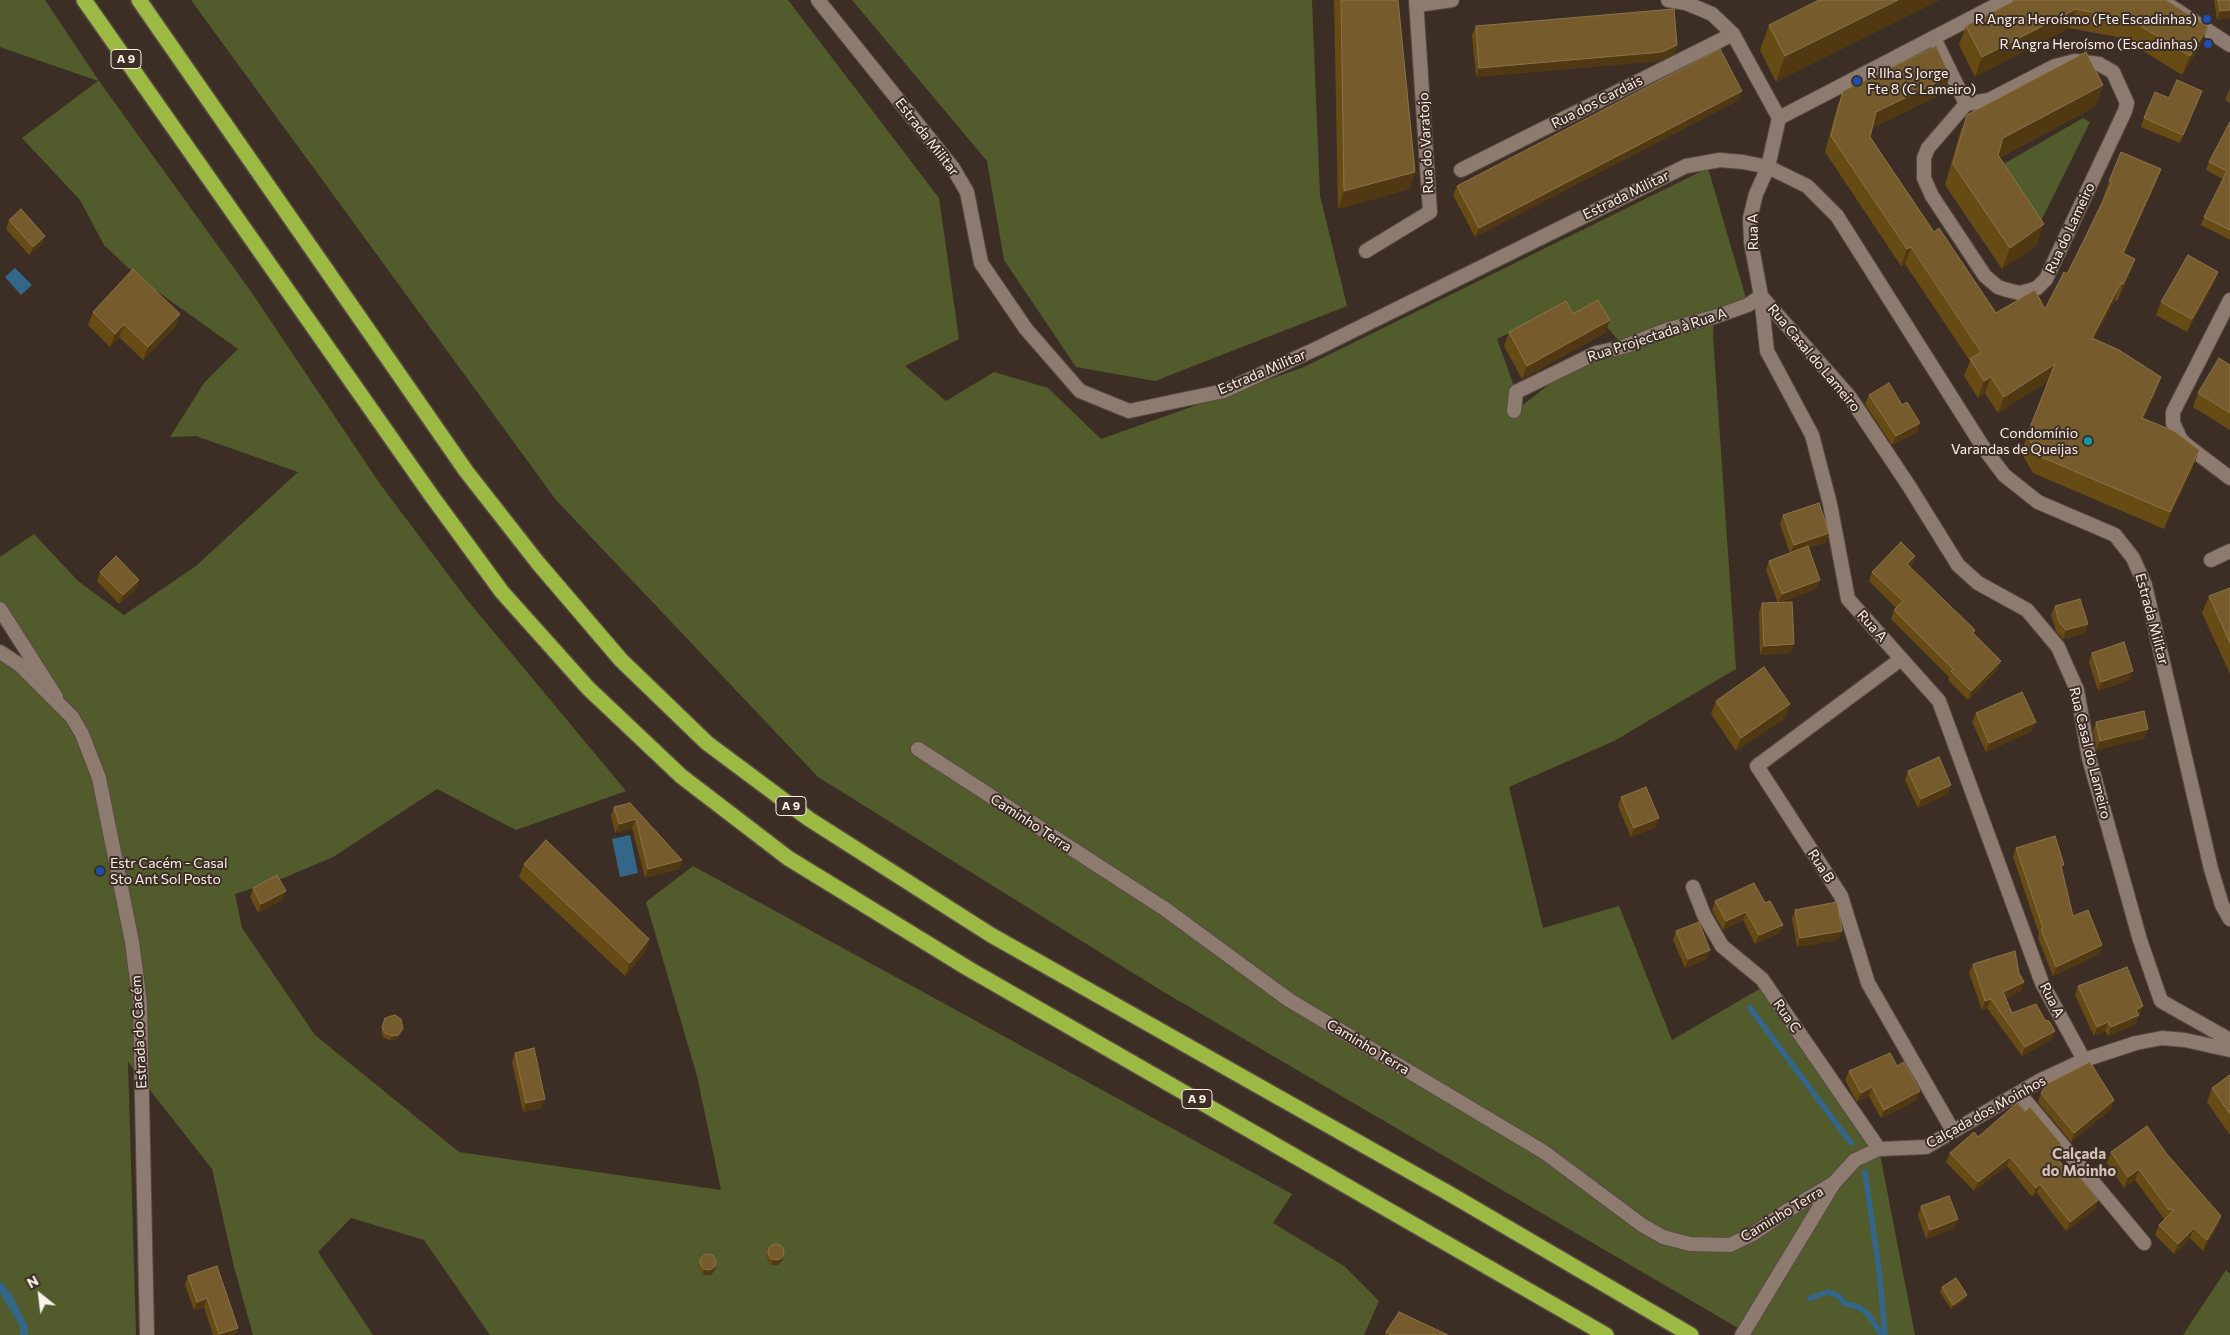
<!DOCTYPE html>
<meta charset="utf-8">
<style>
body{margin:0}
#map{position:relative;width:2230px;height:1335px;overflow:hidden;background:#3d2e25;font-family:Commissioner,sans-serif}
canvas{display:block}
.north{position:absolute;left:15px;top:1270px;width:50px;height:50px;-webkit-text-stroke:4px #3d2e25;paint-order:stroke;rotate:331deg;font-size:14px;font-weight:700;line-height:20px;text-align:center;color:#fbf1ea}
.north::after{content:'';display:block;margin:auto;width:18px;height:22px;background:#fbf1ea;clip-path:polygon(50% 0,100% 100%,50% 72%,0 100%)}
</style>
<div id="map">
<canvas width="2230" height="1335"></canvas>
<div class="north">N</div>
</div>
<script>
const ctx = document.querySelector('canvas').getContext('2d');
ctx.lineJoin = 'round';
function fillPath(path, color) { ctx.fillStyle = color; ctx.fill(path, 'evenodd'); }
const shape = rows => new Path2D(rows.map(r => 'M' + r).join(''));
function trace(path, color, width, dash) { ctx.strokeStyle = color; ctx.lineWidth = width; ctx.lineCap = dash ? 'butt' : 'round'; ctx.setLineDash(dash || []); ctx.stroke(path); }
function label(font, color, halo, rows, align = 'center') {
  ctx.font = font + ' Commissioner,sans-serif'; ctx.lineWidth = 4; ctx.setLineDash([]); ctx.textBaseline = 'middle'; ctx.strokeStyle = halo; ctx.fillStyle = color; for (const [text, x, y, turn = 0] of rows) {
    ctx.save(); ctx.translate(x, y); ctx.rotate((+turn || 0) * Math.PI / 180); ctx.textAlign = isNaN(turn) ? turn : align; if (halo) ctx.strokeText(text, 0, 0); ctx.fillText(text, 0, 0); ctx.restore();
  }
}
const green = shape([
 [0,0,45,0,99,81,252,293,380,484,468,601,626,791,516,830,437,789,333,857,286,877,235,894,242,928,315,1035,459,1152,721,1190,697,1076,646,902,693,866,1292,1194,1273,1223,1344,1266,1379,1301,1364,1335,490,1335,424,1240,351,1218,318,1252,373,1335,253,1335,233,1263,212,1169,128,1062,136,1335,0,1335,0,652,57,700,0,602,0,557,34,534,78,581,124,615,196,566,298,472,196,436,170,437,204,383,238,349,140,279,104,245,80,200,22,138,98,81,0,47],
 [191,0,788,0,939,198,959,339,905,366,946,401,994,372,1048,388,1101,439,1304,367,1708,168,1748,305,1714,317,1713,336,1736,669,1614,741,1509,787,1543,928,1619,906,1672,1040,1773,981,1879,1149,1915,1335,1750,1335,1162,991,818,777,556,500],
 [1564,307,1571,320,1591,308,1623,346,1578,362,1515,411,1516,392,1497,339],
 [852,0,1312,0,1320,196,1347,306,1155,381,1076,367,1004,260,987,161],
 [2083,118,2090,122,2036,231,2000,166],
 [2226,1270,2230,1274,2230,1335,2183,1335]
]);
const water = shape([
 [15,268,32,285,21,295,5,277],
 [630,835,638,873,620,877,612,839],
 [0,1281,11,1293,27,1325,28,1335,20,1335,20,1326,0,1293]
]);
const stream = shape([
 [1750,1008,1851,1143],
 [1865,1172,1879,1270,1885,1335],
 [1810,1298,1828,1292,1839,1296,1844,1303,1858,1307,1868,1314,1882,1335]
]);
const minor = shape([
 [1668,0,1686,3,1712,14,1733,34,1779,118],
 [2006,0,1779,118,1768,167,1756,194,1750,218,1751,242,1761,296,1767,351,1812,435,1830,504,1848,599,1939,701,2042,983,2084,1060],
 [2161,0,2230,45],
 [1418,5,1452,0],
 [1934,38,1966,104],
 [2075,61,2099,64,2113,72,2127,103,2125,111,2046,279,2037,288,2031,290,2020,293,2007,290,1998,287,1985,276,1932,196,1924,178,1924,158,1928,148,1966,104,1989,100,2055,66,2075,61],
 [1461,170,1733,34],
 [1366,251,1430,212,1416,0],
 [2230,300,2173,412,2173,423,2181,440,2189,447,2230,478],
 [1514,411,1516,392,1596,353,1623,347,1666,330,1714,317,1748,305,1761,296,1849,396,1909,486,1958,565,1978,583,2027,610,2058,647,2077,690,2089,758,2140,940,2161,1001,2230,1040],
 [2211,560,2230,551],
 [0,609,56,697],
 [1901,659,1757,766,1841,896,1868,983,1953,1131],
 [918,749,1165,909,1289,1000,1544,1152,1642,1225,1663,1237,1690,1244,1730,1245,1753,1234,1785,1212,1834,1183],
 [1693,887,1704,915,1722,946,1762,979,1879,1149],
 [2019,1093,2144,1243],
 [1742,1335,1834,1183,1855,1160,1879,1149,1926,1147,2041,1080,2084,1060,2136,1043,2162,1038,2185,1040,2230,1050]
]);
const tertiary = shape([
 [818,0,953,168,967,192,981,263,1026,329,1080,391,1129,411,1224,391,1320,347,1686,166,1720,160,1743,162,1768,167,1807,186,1837,216,1983,447,2004,475,2038,502,2115,535,2133,558,2145,585,2211,869,2222,905,2230,919],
 [0,652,20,665,72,717,82,734,99,778,132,942,140,1003,147,1335]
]);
const motorway = shape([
 [84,0,431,495,502,592,588,688,681,776,788,858,969,969,1606,1335],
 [139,0,466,471,538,563,621,660,707,743,809,819,991,935,1450,1194,1691,1335]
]);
const wall = shape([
 [1334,0,1398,0,1415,172,1409,189,1338,209],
 [1819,0,1776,82,1760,50,1769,25],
 [2016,0,2166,0,2200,46,2182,75,2122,38,2069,28,1975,77,1959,45,1966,26],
 [2214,0,2230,0,2230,18,2217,20],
 [1476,26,1677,45,1674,54,1659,61,1476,77,1472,35],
 [2230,88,2230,103,2225,100],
 [1843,91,1944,93,1872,128,1870,137,1934,232,1996,313,2045,309,2067,274,2104,198,2103,198,2109,181,2161,169,2155,185,2124,254,2135,259,2129,276,2117,301,2115,300,2094,339,2161,377,2155,394,2143,418,2199,450,2193,467,2164,529,2033,473,2021,452,2048,381,1998,413,1985,393,1978,398,1964,376,1970,361,1905,264,1901,266,1825,152,1837,107],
 [2202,91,2180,143,2141,127,2144,118,2169,98],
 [1739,100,1475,237,1453,195,1457,186],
 [2096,106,1999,158,2037,245,2002,269,1945,185,1959,136,1967,115],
 [2230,122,2230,240,2201,225,2204,217,2223,179,2206,170,2209,162],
 [9,220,45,236,42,244,29,255,6,229],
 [2218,272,2213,285,2187,332,2156,315,2161,302],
 [93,312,180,314,175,327,143,360,119,337,110,347,88,325],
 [1573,314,1610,320,1605,333,1522,379,1504,346,1509,332],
 [2230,365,2230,430,2193,407,2198,393],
 [1869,395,1902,405,1917,432,1892,445,1865,404],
 [1783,515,1829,533,1826,542,1808,548,1817,588,1779,603,1794,644,1790,653,1760,655,1759,612,1762,603,1778,603,1766,570,1769,561,1790,553,1780,524],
 [1915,556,1912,565,1910,567,1974,634,1998,669,1968,700,1948,680,1949,677,1891,619,1894,610,1896,608,1869,581,1872,572],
 [100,572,139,580,136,589,119,604,97,581],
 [2230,588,2230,674,2202,613,2209,596],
 [2055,606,2085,633,2063,639,2056,631,2051,615],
 [2092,653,2130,680,2098,691,2089,662],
 [1716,701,1785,718,1736,751,1711,714],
 [1976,713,2032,731,1986,752,1972,722],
 [2096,722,2145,738,2096,750,2093,731],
 [1908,771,1948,794,1918,808,1905,780],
 [1621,797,1659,818,1656,827,1631,837,1618,806],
 [630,803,682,860,679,869,645,878,632,828,615,833,611,815,614,807],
 [2016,848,2062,871,2073,916,2099,954,2053,976,2038,938,2039,934,2013,857],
 [524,864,649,939,645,952,625,976,519,877],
 [253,888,282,900,258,913,250,897],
 [1715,901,1765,903,1783,925,1780,933,1755,944,1743,920,1723,930,1712,910],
 [1795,910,1839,940,1797,947,1792,919],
 [1676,931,1707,959,1685,968,1673,940],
 [1973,964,2019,973,2024,982,2021,991,2006,998,2012,1013,2045,1020,2055,1031,2051,1040,2022,1056,1987,1008,1982,1010,1969,973],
 [2078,986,2140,1015,2139,1015,2136,1024,2108,1036,2105,1031,2094,1036,2075,995],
 [385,1018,401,1034,397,1039,390,1040,384,1038,381,1032],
 [515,1053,542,1108,523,1112,512,1062],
 [1849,1071,1917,1100,1881,1118,1869,1096,1857,1102,1845,1080],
 [2230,1075,2230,1135,2207,1102,2212,1088],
 [2041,1093,2114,1100,2111,1109,2071,1142,2038,1102],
 [2025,1112,2061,1144,2058,1153,2054,1156,2098,1200,2095,1209,2066,1231,2037,1193,2032,1197,2007,1166,1974,1191,1946,1162,1950,1153,1978,1137],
 [2111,1152,2166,1153,2221,1216,2217,1227,2203,1251,2190,1238,2174,1254,2155,1235,2159,1225,2165,1220,2135,1180,2124,1188,2107,1163],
 [1921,1206,1955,1228,1926,1239,1918,1215],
 [768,1248,782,1261,777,1265,771,1265,766,1258,766,1253],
 [700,1260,715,1270,711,1275,703,1275,699,1270,698,1265],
 [188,1276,238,1328,236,1335,213,1335,204,1307,194,1310,185,1285],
 [1942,1287,1965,1300,1951,1309,1940,1292],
 [1386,1332,1448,1335,1385,1335]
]);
const shadedWall = shape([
 [1898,0,1940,0,1776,82,1785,56],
 [2076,9,2069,28,1975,77,1982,57],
 [2230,10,2230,18,2217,20,2220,11],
 [2208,27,2200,46,2182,75,2190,56],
 [1677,45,1674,54,1659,61,1476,77,1479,68],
 [1950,76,1944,93,1870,129,1876,112],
 [2103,85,2096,106,1996,159,2003,138],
 [1742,91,1739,100,1475,237,1479,228],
 [2161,169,2155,185,2117,270,2123,253],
 [1415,172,1409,189,1338,209,1344,191],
 [2044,224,2037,245,2002,269,2010,248],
 [45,236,42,244,29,255,33,247],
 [1911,247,1905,264,1901,266,1907,249],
 [2135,259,2129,276,2117,301,2123,284],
 [2218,272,2213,285,2187,332,2192,319],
 [2121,283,2115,300,2086,355,2092,338],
 [180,314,175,327,143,360,148,347],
 [1610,320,1605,333,1522,379,1527,366],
 [124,324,119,337,110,347,115,334],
 [2055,364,2049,381,1998,413,2004,397],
 [1991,377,1985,393,1978,398,1984,381],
 [2161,377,2155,394,2136,435,2142,418],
 [1920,423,1917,432,1892,445,1896,436],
 [2199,450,2193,467,2164,529,2170,512],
 [1829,533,1826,542,1790,554,1794,545],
 [1915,556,1912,565,1904,573,1907,564],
 [139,580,136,589,119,604,123,595],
 [1820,580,1817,588,1778,603,1782,594],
 [2088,624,2085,633,2063,639,2066,630],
 [1794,644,1790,653,1760,655,1764,646],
 [2001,661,1998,669,1968,700,1971,691],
 [2133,671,2130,680,2098,691,2101,682],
 [1790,704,1785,718,1736,751,1741,738],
 [2036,722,2032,731,1986,752,1989,743],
 [2148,729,2145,738,2096,750,2100,741],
 [1951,785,1948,794,1918,808,1921,799],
 [1659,818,1656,827,1631,837,1634,828],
 [636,819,632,828,615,833,619,824],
 [682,860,679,869,645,878,648,869],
 [286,891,282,900,258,913,261,904],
 [1746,912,1743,920,1723,930,1726,921],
 [1783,925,1780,933,1755,944,1759,935],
 [1842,931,1839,940,1797,947,1800,938],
 [649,939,645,952,625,976,630,963],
 [2102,945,2099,954,2053,976,2056,967],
 [1710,950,1707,959,1685,968,1688,959],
 [2024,982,2021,991,2000,1001,2003,992],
 [1991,999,1987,1008,1982,1010,1985,1001],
 [2143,1006,2136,1024,2108,1036,2111,1027,2136,1010],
 [2108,1022,2105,1031,2094,1036,2097,1027],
 [403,1029,401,1034,397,1039,390,1040,392,1036],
 [2055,1031,2051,1040,2022,1056,2025,1047],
 [1872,1087,1869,1096,1857,1102,1861,1093],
 [1920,1091,1917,1100,1881,1118,1884,1110],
 [545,1099,542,1108,523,1112,526,1103],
 [2114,1100,2111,1109,2071,1142,2074,1133],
 [2061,1144,2058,1153,2047,1161,2050,1152],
 [2010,1157,2007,1166,1974,1191,1978,1182],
 [2139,1169,2135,1180,2124,1188,2128,1177],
 [2040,1184,2037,1193,2032,1197,2036,1188],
 [2098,1200,2095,1209,2066,1231,2070,1222],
 [2221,1216,2217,1227,2203,1251,2207,1240],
 [1958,1219,1955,1228,1926,1239,1930,1230],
 [2194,1228,2190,1238,2174,1254,2178,1244],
 [783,1257,782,1261,777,1265,771,1265,773,1260],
 [716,1266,715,1270,711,1275,703,1275,704,1270],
 [1967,1295,1965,1300,1951,1309,1953,1305],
 [207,1298,204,1307,194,1310,197,1302],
 [238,1328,236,1335,219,1335,219,1334]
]);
const building = shape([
 [1341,0,1398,0,1415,172,1344,191,1341,0],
 [1819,0,1898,0,1785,56,1769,25,1819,0],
 [2016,0,2166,0,2208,27,2190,56,2129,19,2076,9,1982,57,1966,26,2016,0],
 [2218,0,2230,0,2230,10,2220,11,2218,0],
 [1674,9,1677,45,1662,52,1479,68,1476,26,1674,9],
 [1936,46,1950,76,1876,112,1870,137,1934,232,1939,228,1996,313,2035,290,2045,309,2064,272,2067,274,2086,236,2112,182,2109,181,2121,152,2161,169,2123,253,2135,259,2123,284,2121,283,2092,338,2119,350,2161,377,2142,418,2174,431,2199,450,2170,512,2039,456,2027,435,2055,364,2004,397,1991,377,1984,381,1970,359,1981,352,1911,247,1907,249,1831,136,1843,91,1936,46],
 [1720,49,1742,91,1479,228,1457,186,1720,49],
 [2086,52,2103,85,2003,138,1998,155,2044,224,2010,248,1953,164,1967,115,2086,52],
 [2177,80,2202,91,2183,135,2144,118,2155,92,2169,98,2177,80],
 [2230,122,2230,230,2204,217,2227,171,2209,162,2230,122],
 [21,209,45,236,33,247,9,220,21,209],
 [2188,255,2218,272,2192,319,2161,302,2188,255],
 [133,269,180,314,148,347,124,324,115,334,93,312,133,269],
 [1598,300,1610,320,1527,366,1509,332,1566,301,1573,314,1598,300],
 [2219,358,2230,365,2230,413,2198,393,2219,358],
 [1889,383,1902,405,1907,402,1920,423,1896,436,1869,395,1889,383],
 [1819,503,1829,533,1794,545,1783,515,1819,503],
 [1901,542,1915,556,1907,564,1975,630,1973,633,2001,661,1971,691,1951,671,1953,669,1894,610,1903,601,1872,572,1901,542],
 [1808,546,1820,580,1782,594,1769,561,1808,546],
 [116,556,139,580,123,595,100,572,116,556],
 [2230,588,2230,643,2209,596,2230,588],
 [2080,599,2088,624,2066,630,2059,622,2055,606,2080,599],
 [1792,602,1794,644,1764,646,1762,603,1792,602],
 [2124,642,2133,671,2101,682,2092,653,2124,642],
 [1764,667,1790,704,1741,738,1716,701,1764,667],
 [2022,692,2036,722,1989,743,1976,713,2022,692],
 [2144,711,2148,729,2100,741,2096,722,2144,711],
 [1939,757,1951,785,1921,799,1908,771,1939,757],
 [1646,787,1659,818,1634,828,1621,797,1646,787],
 [630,803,682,860,648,869,636,819,619,824,614,807,630,803],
 [2055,836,2064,865,2061,866,2073,916,2088,910,2102,945,2056,967,2041,929,2043,928,2016,848,2055,836],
 [546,840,649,939,630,963,524,864,546,840],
 [277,875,286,891,261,904,253,888,277,875],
 [1754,883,1765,903,1770,901,1783,925,1759,935,1746,912,1726,921,1715,901,1754,883],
 [1837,902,1842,931,1800,938,1795,910,1837,902],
 [1699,922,1710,950,1688,959,1676,931,1699,922],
 [2015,951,2019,973,2024,982,2003,992,2012,1013,2036,1004,2045,1020,2049,1021,2055,1031,2025,1047,1991,999,1985,1001,1973,964,2015,951],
 [2127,967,2143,1006,2136,1010,2139,1015,2111,1027,2108,1022,2097,1027,2078,986,2127,967],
 [395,1015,401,1019,403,1029,398,1035,392,1036,385,1033,382,1027,385,1018,395,1015],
 [534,1048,545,1099,526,1103,515,1053,534,1048],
 [1890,1053,1897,1066,1904,1062,1920,1091,1884,1110,1872,1087,1861,1093,1849,1071,1890,1053],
 [2090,1062,2114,1100,2074,1133,2041,1093,2047,1084,2090,1062],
 [2230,1075,2230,1114,2212,1088,2230,1075],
 [2017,1103,2025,1112,2030,1107,2061,1144,2050,1152,2074,1176,2077,1174,2098,1200,2070,1222,2040,1184,2036,1188,2010,1157,1978,1182,1950,1153,1974,1132,1978,1137,2017,1103],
 [2147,1126,2166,1153,2221,1216,2207,1240,2194,1228,2178,1244,2159,1225,2174,1210,2168,1209,2139,1169,2128,1177,2111,1152,2147,1126],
 [1949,1196,1958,1219,1930,1230,1921,1206,1949,1196],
 '768 1252a8 8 0 1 1 16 0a8 8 0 1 1-16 0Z',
 '700 1262a8 8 0 1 1 16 0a8 8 0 1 1-16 0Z',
 [217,1266,238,1328,219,1334,207,1298,197,1302,188,1276,217,1266],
 [1956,1278,1967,1295,1953,1305,1942,1287,1956,1278],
 [1399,1312,1448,1335,1392,1335,1386,1332,1399,1312]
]);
const markers = [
 [2207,19,5,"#1a4fb4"],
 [2208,44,5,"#1a4fb4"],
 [1857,81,5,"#1a4fb4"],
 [2088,441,5,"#0f9aa8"],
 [100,871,5,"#1a4fb4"]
];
const shields = [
 [126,59,30],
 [791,806,30],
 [1197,1099,30]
];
const shieldNames = [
 ["A 9",126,59],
 ["A 9",791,806],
 ["A 9",1197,1099]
];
const poiNames = [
 ["R Angra Heroísmo (Fte Escadinhas)",2197,19],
 ["R Angra Heroísmo (Escadinhas)",2198,44],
 ["R Ilha S Jorge",1867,73,"left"],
 ["Fte 8 (C Lameiro)",1867,89,"left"],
 ["Condomínio",2078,433],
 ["Varandas de Queijas",2078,449],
 ["Estr Cacém - Casal",110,863,"left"],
 ["Sto Ant Sol Posto",110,879,"left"]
];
const streetNames = [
 ["Rua dos Cardais",1597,102,-27],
 ["Estrada Militar",927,137,52],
 ["Rua do Varatojo",1426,143,-93],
 ["Estrada Militar",1626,195,-26],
 ["Rua do Lameiro",2070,228,-65],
 ["Rua A",1753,232,-91],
 ["Rua Projectada à Rua A",1657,335,-18],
 ["Rua Casal do Lameiro",1814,358,50],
 ["Estrada Militar",1262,372,-23],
 ["Estrada Militar",2152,619,75],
 ["Rua A",1872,626,48],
 ["Rua Casal do Lameiro",2090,753,76],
 ["Caminho Terra",1031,823,33],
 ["Rua B",1821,866,57],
 ["Rua A",2052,1000,63],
 ["Rua C",1787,1016,55],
 ["Estrada do Cacém",139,1032,-93],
 ["Caminho Terra",1368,1047,31],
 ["Calçada dos Moinhos",1986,1112,-29],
 ["Caminho Terra",1782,1214,-31]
];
const neighbourhoodNames = [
 ["Calçada",2079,1154],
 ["do Moinho",2079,1171]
];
fillPath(green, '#525b2b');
fillPath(water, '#346689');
trace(stream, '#346689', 5.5);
trace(minor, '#584b42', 16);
trace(tertiary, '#584b42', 16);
trace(motorway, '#584b42', 18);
trace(minor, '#8d7b70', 14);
trace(tertiary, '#8d7b70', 14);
trace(motorway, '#9cb944', 15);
fillPath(wall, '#664b15');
fillPath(shadedWall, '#4f3812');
fillPath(building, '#765c2c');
trace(building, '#8b744a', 1);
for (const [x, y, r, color] of markers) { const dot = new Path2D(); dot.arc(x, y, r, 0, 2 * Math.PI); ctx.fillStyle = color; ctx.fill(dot); trace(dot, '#3d2e25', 2); }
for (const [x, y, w] of shields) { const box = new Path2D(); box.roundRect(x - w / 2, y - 9.5, w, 19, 4); ctx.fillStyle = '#3d2e25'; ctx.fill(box); trace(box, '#fbf1ea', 1); }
label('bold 12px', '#fbf1ea', null, shieldNames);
label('14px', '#fbf1ea', '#3d2e25', poiNames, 'right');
label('14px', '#fbf1ea', '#3d2e25', streetNames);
label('bold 15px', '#d4c1b5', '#3d2e25', neighbourhoodNames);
</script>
